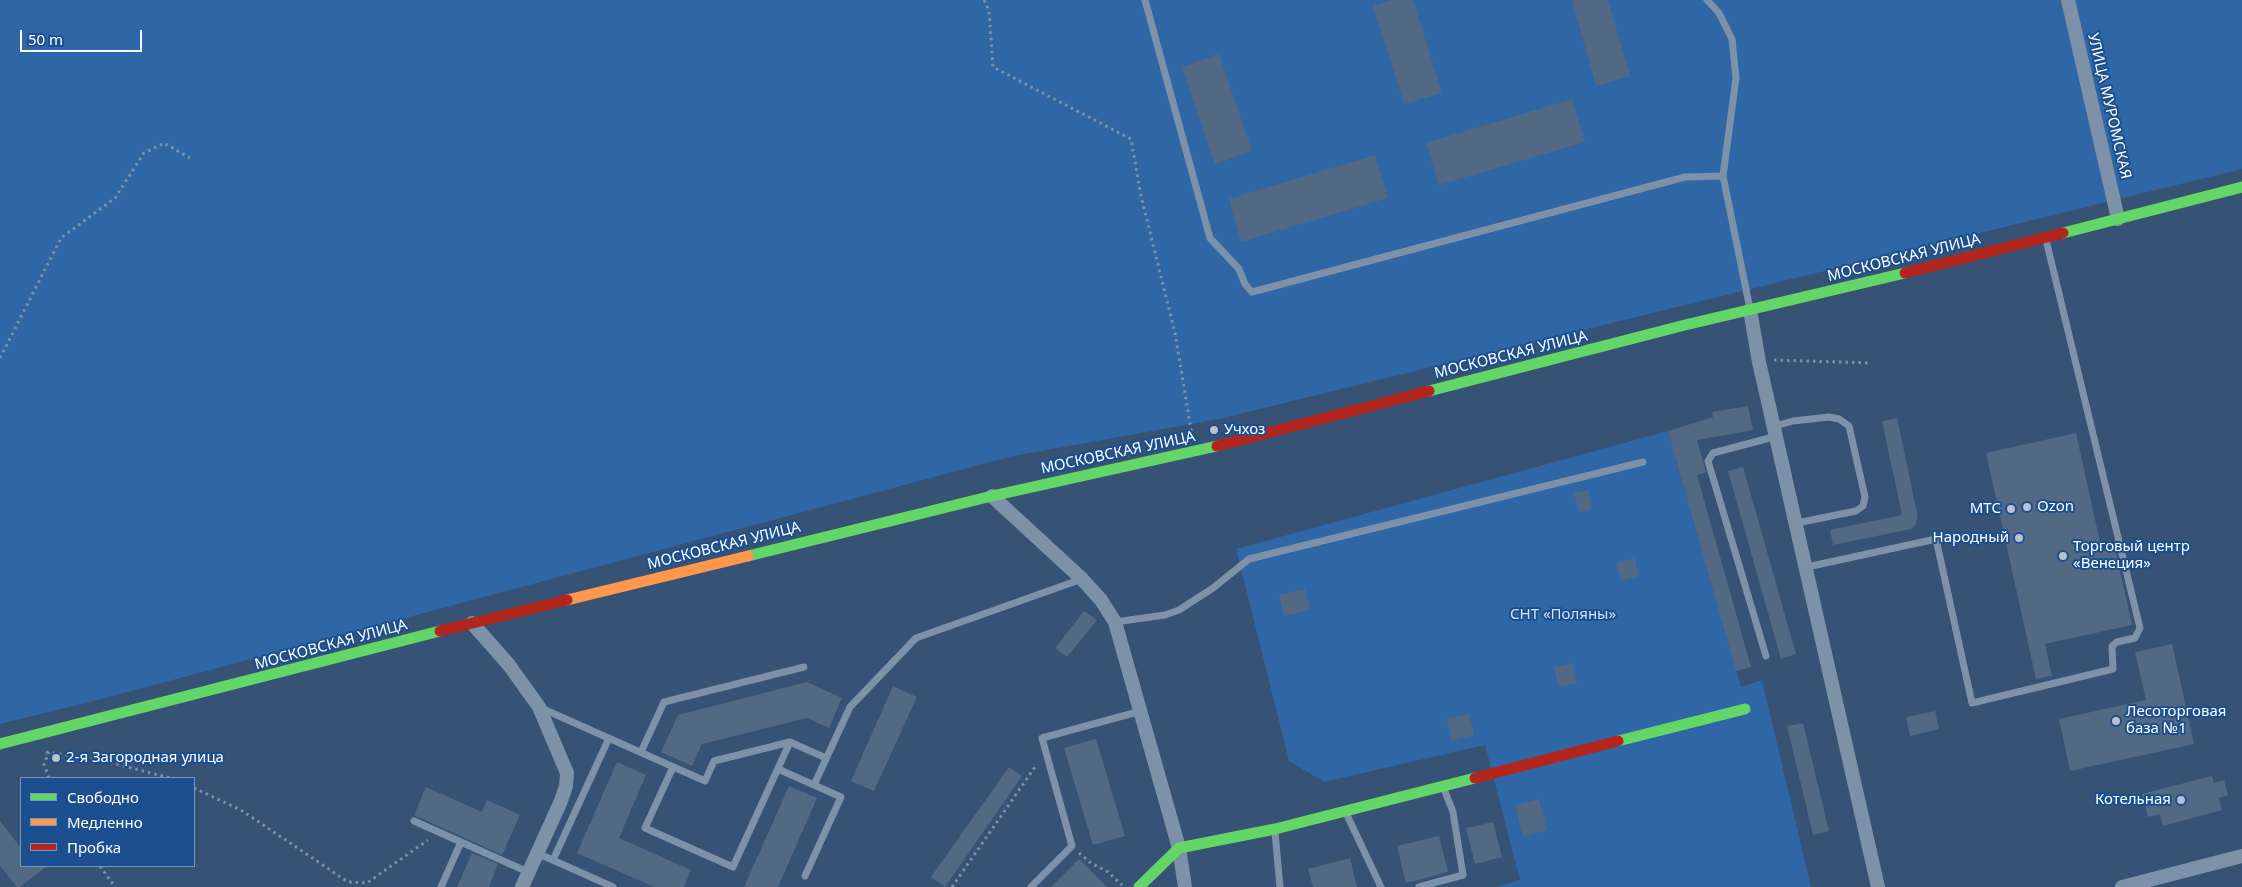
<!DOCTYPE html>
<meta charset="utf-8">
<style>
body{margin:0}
#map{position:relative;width:2242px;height:887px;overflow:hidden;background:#365274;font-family:"Noto Sans",sans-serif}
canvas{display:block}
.legend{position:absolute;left:20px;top:777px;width:175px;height:90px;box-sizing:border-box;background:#1b4f8f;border:1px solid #7695bc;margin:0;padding:6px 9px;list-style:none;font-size:15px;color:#fff}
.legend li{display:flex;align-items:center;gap:10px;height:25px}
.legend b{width:25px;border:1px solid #7695bc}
.scale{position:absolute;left:20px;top:30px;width:122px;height:22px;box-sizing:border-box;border:2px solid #fff;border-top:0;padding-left:6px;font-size:15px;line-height:18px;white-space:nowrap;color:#fff;-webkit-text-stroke:4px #1b4f8f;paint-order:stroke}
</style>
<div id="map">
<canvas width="2242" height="887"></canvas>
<ul class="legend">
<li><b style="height:6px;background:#63d668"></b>Свободно</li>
<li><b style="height:6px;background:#ff974d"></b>Медленно</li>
<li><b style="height:6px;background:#b3261e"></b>Пробка</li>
</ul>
<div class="scale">50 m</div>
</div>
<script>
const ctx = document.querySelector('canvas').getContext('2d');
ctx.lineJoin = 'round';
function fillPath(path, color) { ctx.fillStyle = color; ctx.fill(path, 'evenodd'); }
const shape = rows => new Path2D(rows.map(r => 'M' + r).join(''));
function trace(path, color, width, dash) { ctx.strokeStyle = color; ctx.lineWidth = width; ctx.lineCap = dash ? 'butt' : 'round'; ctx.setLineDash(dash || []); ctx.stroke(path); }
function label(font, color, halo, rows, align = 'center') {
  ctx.font = font + ' "Noto Sans",sans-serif'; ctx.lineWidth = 4; ctx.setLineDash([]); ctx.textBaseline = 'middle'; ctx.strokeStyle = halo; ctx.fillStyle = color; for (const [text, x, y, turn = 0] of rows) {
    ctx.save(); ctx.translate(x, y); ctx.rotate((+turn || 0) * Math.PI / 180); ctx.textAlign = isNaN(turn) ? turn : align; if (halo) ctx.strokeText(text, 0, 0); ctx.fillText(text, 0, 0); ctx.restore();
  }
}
const green = shape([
 [0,0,2242,0,2242,169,1219,419,1013,456,94,701,0,724],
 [1668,431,1741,687,1762,680,1811,887,1496,887,1520,880,1485,745,1324,782,1289,761,1236,549]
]);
const building = shape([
 [1393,0,1413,0,1442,93,1404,104,1373,6],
 [1572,0,1608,0,1630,76,1596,86],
 [1219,54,1252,151,1215,164,1182,67],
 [1572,99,1585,142,1439,185,1426,143],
 [1375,155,1388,198,1241,242,1229,199],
 [1748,406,1753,430,1697,440,1706,472,1697,475,1751,667,1736,671,1668,431,1713,417,1712,412],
 [1897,418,1918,517,1916,524,1911,529,1833,545,1830,530,1902,515,1882,421],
 [2076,433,2102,551,2115,548,2132,625,2045,644,2052,676,2036,679,1986,453],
 [1743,467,1796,654,1781,659,1728,471],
 [1588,490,1592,509,1579,512,1574,493],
 [1635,558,1639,576,1621,581,1616,563],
 [1305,589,1310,610,1284,616,1279,595],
 [1084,611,1097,620,1067,657,1055,648],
 [2172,644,2194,744,2070,771,2059,719,2146,700,2135,652],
 [1573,663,1577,683,1559,687,1554,667],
 [807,682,842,698,829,728,807,718,702,744,692,766,661,752,678,715],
 [893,686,917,697,874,791,851,781],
 [1935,711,1939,729,1910,736,1906,717],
 [1469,714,1474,735,1452,741,1447,719],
 [1803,723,1829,831,1813,835,1787,726],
 [1096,739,1125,836,1093,845,1064,748],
 [617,762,646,775,619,838,691,870,684,887,654,887,577,853],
 [1009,767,1022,776,945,887,931,877],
 [2212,776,2214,783,2224,780,2228,795,2219,798,2222,810,2163,826,2160,814,2148,817,2142,794],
 [789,786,817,798,778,887,744,887],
 [426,787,482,812,487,800,520,815,502,855,414,815],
 [1539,799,1547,830,1523,837,1515,805],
 [0,821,21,848,21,866,47,866,20,887,17,887,0,866],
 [1493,822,1502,857,1475,864,1466,828],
 [1439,836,1448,872,1406,883,1397,846],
 [472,853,498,864,489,887,457,887],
 [1350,858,1357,887,1313,887,1308,869],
 [1079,859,1107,887,1051,887]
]);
const path = shape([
 [984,0,989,11,993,67,1131,139,1141,196,1175,333,1192,436],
 [0,358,61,238,115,198,144,153,164,143,190,158],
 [1774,360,1871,363],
 [46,752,101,760,170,778],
 [49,778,44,764,49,752],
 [194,788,241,810,348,882,367,883,428,840],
 [1079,853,1091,863,1108,872,1122,885],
 [100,866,115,887],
 [952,887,1037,764]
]);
const lane = shape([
 [1145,0,1210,238,1239,269,1245,284,1252,292,1685,177,1723,176],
 [1707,0,1719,13,1732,39,1736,78,1723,176,1750,309],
 [1775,426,1793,421,1829,417,1839,419,1849,426,1865,497,1863,506,1856,511,1797,523],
 [1807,567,1936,539,1972,703,2113,669,2112,646,2117,642,2135,638,2140,628,2046,240],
 [1115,622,1165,615,1179,610,1213,588,1249,559,1643,462],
 [1766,656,1708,461,1713,453,1777,436],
 [541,708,705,781,714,761,790,742,826,758],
 [641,752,664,702,804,667],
 [673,767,645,828,733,867,790,742],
 [778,769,841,797,805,876],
 [814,785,850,707,916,638,1082,579],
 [1346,813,1381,887],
 [414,821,528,872],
 [1275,832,1280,887],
 [537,853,613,887],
 [553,860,609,738],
 [441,887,461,842],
 [1031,887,1072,846,1042,738,1141,711],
 [1419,887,1463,875,1453,812,1444,789]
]);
const street = shape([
 [2068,0,2118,219],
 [1750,310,1759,362,1878,887],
 [992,496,1082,579,1101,600,1115,622,1179,848,1185,887],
 [472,623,509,665,539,707,567,773,566,786,561,801,522,887],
 [2122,887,2242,856]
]);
const fast = shape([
 [2063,233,2242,187],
 [1429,391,1685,325,1905,273],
 [748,556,992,496,1217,446],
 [1618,741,1745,709],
 [0,744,440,631],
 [1139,887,1179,848,1275,829,1475,778]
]);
const slow = shape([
 [567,600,748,556]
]);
const jam = shape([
 [1905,273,2063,233],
 [1217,446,1429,391],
 [440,631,567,600],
 [1475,778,1618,741]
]);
const markers = [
 [1214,430,5,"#b9c2ce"],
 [2027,507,5,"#b9c2ce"],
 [2011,509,5,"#b9c2ce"],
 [2019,538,5,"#b9c2ce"],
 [2063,556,5,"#b9c2ce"],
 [2116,721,5,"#b9c2ce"],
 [56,758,5,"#b9c2ce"],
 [2181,800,5,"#b9c2ce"]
];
const streetNames = [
 ["УЛИЦА МУРОМСКАЯ",2109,106,77],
 ["МОСКОВСКАЯ УЛИЦА",1904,258,-14],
 ["МОСКОВСКАЯ УЛИЦА",1511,355,-14],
 ["МОСКОВСКАЯ УЛИЦА",1118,453,-12],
 ["МОСКОВСКАЯ УЛИЦА",724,546,-14],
 ["МОСКОВСКАЯ УЛИЦА",331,645,-15]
];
const poiNames = [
 ["Учхоз",1224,430],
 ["Ozon",2037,507],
 ["МТС",2001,509,"right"],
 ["Народный",2009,538,"right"],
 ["Торговый центр",2073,547],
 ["«Венеция»",2073,564],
 ["Лесоторговая",2126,712],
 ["база №1",2126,729],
 ["2-я Загородная улица",66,758],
 ["Котельная",2171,800,"right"]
];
const parkNames = [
 ["СНТ «Поляны»",1563,615]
];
fillPath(green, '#2f66a5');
fillPath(building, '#526984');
trace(path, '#7d92a8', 3, [2.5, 4]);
trace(lane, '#7d92a8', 7);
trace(street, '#7d92a8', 14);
trace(fast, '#63d668', 11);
trace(slow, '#ff974d', 11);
trace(jam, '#b3261e', 11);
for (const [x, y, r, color] of markers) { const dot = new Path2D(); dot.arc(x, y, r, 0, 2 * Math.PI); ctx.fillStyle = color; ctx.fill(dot); trace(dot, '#1b4f8f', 2); }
label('15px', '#fff', '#1b4f8f', streetNames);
label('15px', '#fff', '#1b4f8f', poiNames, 'left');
label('15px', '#cfe3fa', '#1b4f8f', parkNames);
</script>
